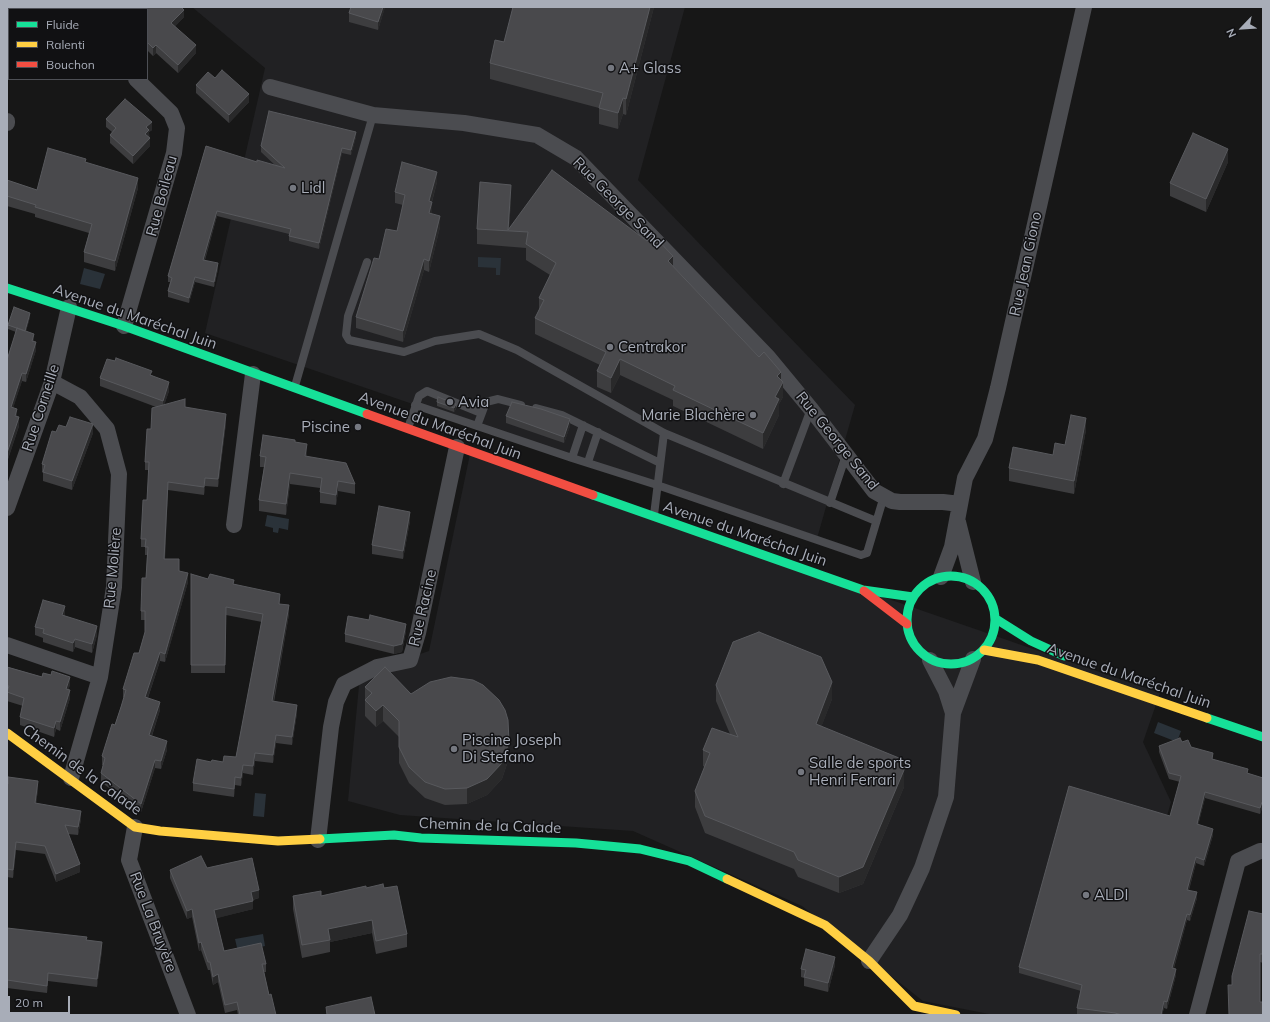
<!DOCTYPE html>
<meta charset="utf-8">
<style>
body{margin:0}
#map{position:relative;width:1270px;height:1022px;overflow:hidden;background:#171717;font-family:Mulish,sans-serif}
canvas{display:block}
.frame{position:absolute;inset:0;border:8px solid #a8adb8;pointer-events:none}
.legend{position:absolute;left:8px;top:8px;width:140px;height:72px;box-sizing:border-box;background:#111113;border:1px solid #4d4f55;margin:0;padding:5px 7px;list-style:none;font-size:12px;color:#a8adb8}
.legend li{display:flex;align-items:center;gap:8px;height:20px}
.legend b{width:20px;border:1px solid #4d4f55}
.north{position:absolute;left:1222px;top:8px;width:40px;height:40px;-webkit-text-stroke:3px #111113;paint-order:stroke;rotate:245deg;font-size:11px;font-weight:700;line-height:16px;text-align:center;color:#a8adb8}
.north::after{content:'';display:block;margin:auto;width:14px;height:18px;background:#a8adb8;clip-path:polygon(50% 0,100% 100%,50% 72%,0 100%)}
.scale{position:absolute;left:8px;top:996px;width:62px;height:18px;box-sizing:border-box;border:2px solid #a8adb8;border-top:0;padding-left:5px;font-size:12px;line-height:14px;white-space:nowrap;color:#a8adb8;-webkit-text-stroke:3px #111113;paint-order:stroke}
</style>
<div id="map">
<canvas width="1270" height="1022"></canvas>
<div class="frame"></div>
<ul class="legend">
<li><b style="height:5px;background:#16e098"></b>Fluide</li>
<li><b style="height:5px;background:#ffcf43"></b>Ralenti</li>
<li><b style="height:5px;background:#f24e42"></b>Bouchon</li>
</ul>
<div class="north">N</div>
<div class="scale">20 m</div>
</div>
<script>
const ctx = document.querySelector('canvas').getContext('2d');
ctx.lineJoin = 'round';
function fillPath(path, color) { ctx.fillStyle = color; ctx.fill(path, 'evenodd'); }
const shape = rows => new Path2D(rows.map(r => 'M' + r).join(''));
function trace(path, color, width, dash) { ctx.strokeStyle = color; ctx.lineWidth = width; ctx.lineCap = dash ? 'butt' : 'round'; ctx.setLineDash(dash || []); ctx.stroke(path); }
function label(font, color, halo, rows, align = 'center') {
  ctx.font = font + ' Mulish,sans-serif'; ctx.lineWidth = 3; ctx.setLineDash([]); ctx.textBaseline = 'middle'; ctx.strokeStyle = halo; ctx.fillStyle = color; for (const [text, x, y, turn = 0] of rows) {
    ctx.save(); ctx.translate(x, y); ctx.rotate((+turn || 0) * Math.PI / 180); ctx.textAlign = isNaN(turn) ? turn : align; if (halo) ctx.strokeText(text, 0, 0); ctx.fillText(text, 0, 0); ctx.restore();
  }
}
const built = shape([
 [192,7,685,7,638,180,855,405,816,542,205,333,265,68],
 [470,454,1160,693,1143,742,1171,802,1110,1015,994,1015,923,1001,802,906,633,831,400,815,348,801,360,675,429,651]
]);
const water = shape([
 [478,257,501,258,500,275,496,275,496,268,478,267],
 [84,268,105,274,100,289,80,284],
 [267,515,289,519,288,530,279,528,278,533,273,532,273,528,265,526],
 [1158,722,1181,731,1177,742,1154,733],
 [255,793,266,794,264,817,253,816],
 [263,934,265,946,238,952,235,939]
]);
const lane = shape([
 [367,262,348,316,346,335,349,340,404,352,435,341,479,334,517,350,664,433,876,521],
 [295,386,373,115],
 [415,405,572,458,657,485,861,555,867,553,884,496],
 [536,408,562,415,660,463],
 [477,426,486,402,498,399,521,405],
 [408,428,419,396,427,391,481,413],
 [572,458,583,425],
 [588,462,598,432],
 [783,484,811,409],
 [830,503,846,455],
 [654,515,664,433]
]);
const street = shape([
 [56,7,58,9],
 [7,70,9,65],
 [270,87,373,115,464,123,537,135,576,158,768,357,811,409,874,491,892,501,900,502,943,502,960,504],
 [7,121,7,123],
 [124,326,174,153,177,128,171,113,136,79],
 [52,382,80,397,107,429,119,474,114,587,100,677,71,778],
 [7,508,52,382,69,307],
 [958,522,973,582],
 [234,525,253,374],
 [941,577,952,547,965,478,985,439,998,388,1084,7],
 [7,645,100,677],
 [930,660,946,691,953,713],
 [135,827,129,860,188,1015],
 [318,840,331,727,336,702,344,684,377,667,410,660,418,633,457,447],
 [869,961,900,915,922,868,946,797,953,713,973,659],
 [1197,1015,1238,861,1260,851,1263,851]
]);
const fast = shape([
 [7,288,124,326,367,414],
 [593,495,863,590,913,597],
 '907 620a44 44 0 1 1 88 0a44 44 0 1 1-88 0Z',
 [996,619,1031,641,1064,656],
 [1207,718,1263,737],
 [320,839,394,835,421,838,576,843,640,849,689,861,727,879]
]);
const slow = shape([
 [984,650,1038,660,1207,718],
 [7,733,135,827,160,831,278,841,320,839],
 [727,879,825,925,869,961,914,1006,956,1015]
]);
const jam = shape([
 [367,414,593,495],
 [864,591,907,624]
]);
const wall = shape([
 [385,7,378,30,349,22,349,13],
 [513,7,654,7,626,115,623,114,618,129,599,124,599,108,490,79,490,63,504,42],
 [147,9,184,17,175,26,196,53,178,73,156,53,153,56,147,50],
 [215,78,249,102,229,123,196,93,196,85],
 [106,119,152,130,149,132,150,146,133,164,110,143,110,135,112,132,106,127],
 [356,137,351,155,342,153,319,249,289,241,289,234,217,216,205,260,218,269,214,287,195,282,189,303,168,297,168,291,170,282,168,282,168,276,206,146,257,162,276,166,261,152,261,146],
 [1228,162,1206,212,1170,196,1170,183],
 [86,163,138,188,115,271,84,262,84,252,89,233,35,217,35,214,7,206,7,180,37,190],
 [437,182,432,202,432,214,440,227,429,272,424,270,403,342,356,328,356,317,379,259,397,231,403,205,395,203,395,192],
 [511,201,509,228,673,266,781,380,783,397,779,404,779,415,763,449,673,406,673,400,620,375,611,393,597,387,597,371,600,365,535,334,535,318,539,311,539,298,550,275,526,260,526,248,477,244,477,229],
 [30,317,26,331,34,342,36,350,26,382,22,381,13,407,17,417,19,426,7,462,7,360,16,332,8,329,8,325],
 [152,375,169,391,164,405,185,407,226,423,218,487,205,486,204,495,168,490,165,559,179,571,188,582,165,662,160,661,148,698,160,710,152,736,167,750,161,769,155,768,141,812,101,782,101,773,103,765,102,765,102,756,115,725,124,697,123,697,123,689,139,653,145,632,145,620,141,620,141,611,146,578,147,555,145,555,145,547,141,547,141,539,147,500,149,470,145,470,145,462,156,407,100,386,100,378],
 [437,402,456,409,454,412,437,406],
 [506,416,570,426,564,443,506,423],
 [66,427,93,433,72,490,43,481,43,473,42,472,42,464,56,432],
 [1086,430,1074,494,1009,481,1009,468,1053,455],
 [295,442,307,455,306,457,355,484,355,494,338,491,336,505,320,503,320,488,290,484,286,515,259,511,259,500,264,467,260,467,260,456],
 [410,521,403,559,372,554,372,545],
 [191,574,208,579,234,584,280,604,289,614,274,702,297,713,292,745,276,743,273,763,255,761,253,775,243,773,241,786,235,785,234,797,193,791,193,783,211,762,223,762,236,757,262,622,226,615,225,673,191,673],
 [65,615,65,616,97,635,92,653,75,647,73,652,43,642,43,638,35,635,35,627],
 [369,620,406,631,402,652,394,654,345,642,345,634],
 [7,662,8,667,70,685,68,689,70,698,60,731,56,729,54,737,20,725,20,717,23,706,7,701],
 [716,685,832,699,821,727,904,787,863,884,839,893,798,877,794,869,705,833,695,807,695,791,705,767,703,766,703,750,730,734,716,701],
 [365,687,411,694,509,758,502,779,487,795,467,804,445,805,425,798,409,783,399,763,399,737,383,721,376,727,365,716],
 [1182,742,1213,759,1248,774,1263,778,1263,808,1262,808,1260,814,1205,798,1198,825,1213,835,1204,866,1196,863,1189,890,1197,898,1190,921,1187,920,1174,968,1176,975,1167,1009,1164,1008,1162,1015,1084,1015,1077,1014,1077,1008,1081,991,1019,973,1019,967,1170,816,1180,782,1169,779,1159,752,1159,746],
 [7,784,38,789,36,804,81,819,78,835,68,834,80,872,56,882,45,854,16,850,13,878,7,877],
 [207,868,259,898,253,900,253,909,216,918,224,951,266,964,266,972,264,972,269,995,276,1015,238,1015,237,1010,225,1013,218,982,213,985,210,970,208,970,201,950,199,951,192,917,187,919,170,878,170,870],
 [366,888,384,888,407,934,407,947,376,954,372,933,330,942,330,952,302,958,293,909,293,896,321,896],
 [1263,914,1263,963,1260,962,1260,1002,1263,1015,1232,985],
 [7,928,87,940,102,950,97,987,48,981,47,993,7,988],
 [835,965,828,992,804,986,804,978,801,977,801,969]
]);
const shadedWall = shape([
 [383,7,385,7,378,30,378,22],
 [650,7,654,7,626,115,626,99],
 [184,10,184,17,171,31,171,23],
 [156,45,156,53,153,56,153,48],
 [196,45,196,53,178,73,178,65],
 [249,94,249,102,229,123,229,115],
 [623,98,623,114,618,129,618,113],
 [152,122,152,130,149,132,149,138,145,134,146,127],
 [356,132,356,137,351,155,351,150],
 [150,138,150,146,133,164,133,156],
 [342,148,342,153,319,249,319,243],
 [1228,149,1228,162,1206,212,1206,199],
 [437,172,437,182,429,212,429,201],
 [138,178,138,188,115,271,115,261],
 [511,185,511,201,509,231,508,231],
 [432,202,432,213,429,224,429,213],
 [217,211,217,216,203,265,203,260],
 [440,216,440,227,429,272,429,261],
 [673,256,673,272,668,261],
 [424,259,424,270,403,342,403,331],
 [218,263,218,269,214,287,214,282],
 [195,277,195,282,189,303,189,298],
 [30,313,30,317,25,335,25,331],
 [34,334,34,342,32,341],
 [36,342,36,350,26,382,26,374],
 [620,359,620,375,611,393,611,378],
 [781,372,781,385,783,382,783,397,779,404,779,415,763,449,763,433,775,397,777,376],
 [22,373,22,381,11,415,11,407],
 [169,382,169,391,163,409,163,401],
 [456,404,456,409,454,412,454,408],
 [17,409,17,417,15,416],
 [226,414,226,423,218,487,218,479],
 [19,417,19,426,7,462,7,453],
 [1086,418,1086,430,1074,494,1074,481],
 [570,419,570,426,564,443,564,437],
 [93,424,93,433,72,490,72,481],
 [307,444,307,455,305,467,305,456],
 [290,473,290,484,286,515,286,504],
 [205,478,205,486,204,495,204,487],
 [338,481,338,491,336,505,336,495],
 [168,482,168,490,164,567,164,559],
 [410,512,410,521,403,559,403,551],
 [188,573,188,582,165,662,165,654],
 [289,605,289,614,272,709,272,701],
 [65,606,65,615,62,624,62,615],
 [406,624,406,631,402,652,394,654,394,646],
 [97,626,97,635,92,653,92,644],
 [75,639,75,647,73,652,73,643],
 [160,652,160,661,145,706,145,697],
 [70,677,70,685,66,697,66,689],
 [832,682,832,699,816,741,816,724],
 [70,690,70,698,60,731,60,722],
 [160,702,160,710,149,744,149,735],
 [297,705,297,713,292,745,292,737],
 [383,705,383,721,376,727,376,711],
 [56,721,56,729,54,737,54,728],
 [276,735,276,743,273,763,273,755],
 [167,741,167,750,161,769,161,761],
 [509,742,509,758,502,779,487,795,467,804,467,788],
 [255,753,255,761,253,775,253,766],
 [155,760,155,768,141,812,141,804],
 [243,765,243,773,241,786,241,778],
 [904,770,904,787,863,884,839,893,839,877],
 [235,777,235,785,234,797,234,789],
 [38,781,38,789,35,812,35,803],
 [1205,792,1205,798,1197,830,1197,824],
 [1262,802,1262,808,1260,814,1260,808],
 [81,811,81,819,78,835,78,827],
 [1213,829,1213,835,1204,866,1204,860],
 [16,842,16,850,13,878,13,870],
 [1196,857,1196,863,1187,896,1187,890],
 [80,864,80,872,56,882,56,874],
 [259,890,259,898,251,900,251,892],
 [1197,892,1197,898,1190,921,1190,915],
 [253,901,253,909,214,919,214,910],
 [192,909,192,917,187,919,187,911],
 [1187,914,1187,920,1172,974,1172,968],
 [372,920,372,933,330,942,328,929],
 [102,942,102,950,97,987,97,979],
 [201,942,201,950,199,951,199,943],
 [835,957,835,965,828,992,828,983],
 [1176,969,1176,975,1167,1009,1167,1002],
 [48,973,48,981,47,993,47,986],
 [218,974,218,982,213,985,213,977],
 [1164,1001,1164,1008,1162,1015,1161,1015]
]);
const building = shape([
 [134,7,181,7,184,10,171,23,196,45,178,65,156,45,153,48,147,42,147,9,133,9,134,7],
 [351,7,383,7,378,22,349,13,351,7],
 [513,7,650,7,626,99,623,98,618,113,599,108,603,93,490,63,495,40,504,42,513,7],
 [222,70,249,94,229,115,196,85,208,72,215,78,222,70],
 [125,99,152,122,146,127,149,130,145,134,150,138,133,156,110,135,116,128,106,119,125,99],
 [269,111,356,132,351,150,342,148,319,243,289,236,291,229,217,211,203,260,218,263,214,282,195,277,189,298,168,291,172,278,168,276,206,146,257,162,257,160,285,168,261,146,269,111],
 [1193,133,1228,149,1206,199,1170,183,1193,133],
 [48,148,86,159,85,162,138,178,115,261,84,252,92,224,35,207,36,205,7,196,7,180,37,190,48,148],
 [402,162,437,172,429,201,432,202,429,213,440,216,429,261,424,259,403,331,356,317,374,258,379,259,386,229,397,231,405,195,395,192,402,162],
 [552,170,647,241,653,235,673,256,668,261,759,357,764,352,781,372,777,376,783,382,775,397,779,399,763,433,673,390,675,386,620,359,611,378,597,371,606,352,535,318,544,300,539,298,556,263,526,244,528,232,477,229,480,182,511,185,508,230,552,170],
 [14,307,30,313,25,331,8,325,14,307],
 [17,328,34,334,32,341,36,342,26,374,22,373,11,407,17,409,15,416,19,417,7,453,7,360,17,328],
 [116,358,152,371,150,375,169,382,163,401,100,378,107,359,115,361,116,358],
 [438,397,456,404,454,408,437,402,438,397],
 [185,399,185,407,226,414,218,479,205,478,204,487,168,482,164,559,179,559,179,571,188,573,165,654,160,652,145,697,160,702,149,735,167,741,161,761,155,760,141,804,101,773,105,758,102,756,112,724,115,725,121,707,126,690,123,689,134,653,139,653,145,632,145,611,141,611,142,578,146,578,148,547,145,547,146,539,141,539,143,500,147,500,149,462,145,462,147,429,151,429,152,408,185,399],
 [512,402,541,409,570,419,564,437,506,416,512,402],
 [1071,415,1086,418,1074,481,1009,468,1013,447,1053,455,1055,443,1065,445,1071,415],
 [70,417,93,424,72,481,43,472,45,465,42,464,52,431,56,432,59,425,66,427,70,417],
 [263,435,295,440,295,442,307,444,305,456,346,463,355,484,338,481,336,495,320,492,322,478,290,473,286,504,259,500,266,457,260,456,263,435],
 [379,506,410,512,403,551,372,545,379,506],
 [191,574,208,579,210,574,234,580,233,584,280,594,279,604,289,605,272,701,297,705,292,737,276,735,273,755,255,753,253,766,243,765,241,778,235,777,234,789,193,783,197,759,211,762,212,760,223,762,224,756,236,757,263,614,226,607,225,665,191,665,191,574],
 [43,600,65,606,62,615,97,626,92,644,75,639,73,643,43,633,44,629,35,627,43,600],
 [370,615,406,624,402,644,394,646,345,634,348,616,369,620,370,615],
 [759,632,821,657,832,682,816,724,899,758,904,770,863,867,839,877,798,860,794,852,705,816,695,791,710,753,703,750,712,728,738,737,716,685,733,642,759,632],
 [7,667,42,677,43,673,51,675,52,671,70,677,66,689,70,690,60,722,56,721,54,728,20,717,24,698,7,692,9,686,7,686,7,667],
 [385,667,411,694,430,682,451,677,473,680,483,685,499,700,505,710,508,720,509,742,502,763,487,779,467,788,445,789,425,782,409,767,399,747,399,721,383,705,376,711,365,700,372,693,365,687,385,667],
 [1180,738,1182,742,1188,740,1191,747,1213,753,1212,759,1248,769,1247,773,1263,778,1263,802,1262,802,1260,808,1205,792,1197,824,1213,829,1204,860,1196,857,1187,890,1197,892,1190,915,1187,914,1172,968,1176,969,1167,1002,1164,1001,1161,1015,1122,1015,1115,1013,1077,1008,1082,985,1019,967,1069,786,1170,816,1181,776,1169,773,1159,746,1180,738],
 [8,777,38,781,35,803,81,811,78,827,65,825,80,864,56,874,45,846,16,842,13,870,7,869,7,784,8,784,8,777],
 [201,856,207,868,252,858,259,890,251,892,253,901,214,910,224,951,261,943,266,964,262,964,269,995,271,994,276,1015,240,1015,237,1002,225,1005,218,974,213,977,210,962,208,962,201,942,199,943,192,909,187,911,170,870,201,856],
 [383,884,384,888,397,886,407,934,376,941,372,920,328,929,330,940,302,945,293,896,321,891,321,896,366,886,366,888,383,884],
 [1249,911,1263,914,1263,954,1260,954,1260,1002,1263,1002,1263,1015,1229,1015,1228,985,1232,985,1232,976,1249,911],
 [7,928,87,937,86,940,102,942,97,979,48,973,47,986,7,980,7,928],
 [806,949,835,957,828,983,804,977,806,970,801,969,806,949],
 [371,997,375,1015,327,1015,326,1007,371,997]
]);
const markers = [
 [611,68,4,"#757880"],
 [293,188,4,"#757880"],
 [610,347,4,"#757880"],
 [450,402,4,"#757880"],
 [753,415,4,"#757880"],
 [358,427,4,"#757880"],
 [454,749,4,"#757880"],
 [801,772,4,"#757880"],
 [1086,895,4,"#757880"]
];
const poiNames = [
 ["A+ Glass",619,68],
 ["Lidl",301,188],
 ["Centrakor",618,347],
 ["Avia",458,402],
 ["Marie Blachère",745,415,"right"],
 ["Piscine",350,427,"right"],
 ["Piscine Joseph",462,740],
 ["Di Stefano",462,757],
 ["Salle de sports",809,763],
 ["Henri Ferrari",809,780],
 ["ALDI",1094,895]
];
const streetNames = [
 ["Rue Boileau",162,196,-75],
 ["Rue George Sand",618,203,45],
 ["Rue Jean Giono",1026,264,-78],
 ["Avenue du Maréchal Juin",135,317,19],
 ["Rue Corneille",41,408,-72],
 ["Avenue du Maréchal Juin",440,426,20],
 ["Rue George Sand",837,441,51],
 ["Avenue du Maréchal Juin",745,534,19],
 ["Rue Molière",113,568,-85],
 ["Rue Racine",423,608,-77],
 ["Avenue du Maréchal Juin",1129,676,19],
 ["Chemin de la Calade",82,770,36],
 ["Chemin de la Calade",490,826,2],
 ["Rue La Bruyère",153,922,69]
];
fillPath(built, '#212123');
fillPath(water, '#2a3239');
trace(lane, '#4b4c50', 8);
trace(street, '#4b4c50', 16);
trace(fast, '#16e098', 9);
trace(slow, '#ffcf43', 9);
trace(jam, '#f24e42', 9);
fillPath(wall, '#3d3d3f');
fillPath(shadedWall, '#29292a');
fillPath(building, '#49494c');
trace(building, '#58595d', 1);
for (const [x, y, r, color] of markers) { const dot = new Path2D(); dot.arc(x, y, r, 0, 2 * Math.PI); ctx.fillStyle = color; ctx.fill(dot); trace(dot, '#111113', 1.5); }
label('15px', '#a8adb8', '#111113', poiNames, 'left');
label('15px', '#a8adb8', '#111113', streetNames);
</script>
